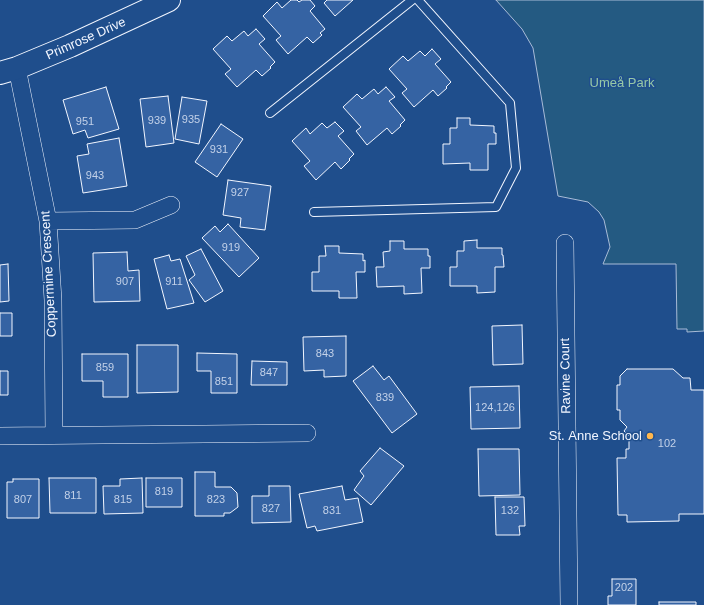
<!DOCTYPE html>
<meta charset="utf-8">
<style>
body{margin:0}
canvas{display:block;background:#1f4e8c}
</style>
<canvas width="704" height="605"></canvas>
<script>
const ctx = document.querySelector('canvas').getContext('2d');
ctx.lineJoin = 'round';
function fillPath(path, color) { ctx.fillStyle = color; ctx.fill(path, 'evenodd'); }
const shape = rows => new Path2D(rows.map(r => 'M' + r).join(''));
function trace(path, color, width, dash) { ctx.strokeStyle = color; ctx.lineWidth = width; ctx.lineCap = dash ? 'butt' : 'round'; ctx.setLineDash(dash || []); ctx.stroke(path); }
function label(font, color, halo, rows, align = 'center') {
  ctx.font = font + ' Helvetica,sans-serif'; ctx.lineWidth = 3; ctx.setLineDash([]); ctx.textBaseline = 'middle'; ctx.strokeStyle = halo; ctx.fillStyle = color; for (const [text, x, y, turn = 0] of rows) {
    ctx.save(); ctx.translate(x, y); ctx.rotate((+turn || 0) * Math.PI / 180); ctx.textAlign = isNaN(turn) ? turn : align; if (halo) ctx.strokeText(text, 0, 0); ctx.fillText(text, 0, 0); ctx.restore();
  }
}
const green = shape([
 [496,0,704,0,704,331,687,332,687,329,677,329,676,264,603,264,610,247,604,220,599,212,588,202,558,196,533,48,522,29,496,0]
]);
const building = shape([
 [291,0,297,0,299,2,302,0,310,0,315,6,310,11,325,29,320,33,322,35,313,43,307,37,288,54,276,40,281,36,263,16,277,2,282,8,291,0],
 [327,0,353,0,335,16,324,3,327,0],
 [256,29,265,39,259,44,275,62,270,67,271,68,262,76,256,70,237,87,225,74,231,69,213,49,227,36,232,41,244,31,248,36,256,29],
 [432,49,441,59,435,64,451,82,446,87,447,88,438,96,433,90,414,107,402,93,407,89,389,69,403,56,408,61,420,51,425,56,432,49],
 [106,87,119,129,88,138,85,130,73,134,63,100,106,87],
 [386,87,395,97,389,101,405,120,400,125,401,126,392,134,387,128,367,145,356,131,361,127,343,107,357,94,362,99,374,89,378,94,386,87],
 [168,96,174,143,146,147,140,99,168,96],
 [182,97,207,101,199,144,175,139,182,97],
 [457,118,470,118,470,125,494,126,494,133,496,133,496,144,488,144,488,170,470,170,470,163,443,164,443,144,450,144,450,128,457,128,457,118],
 [335,122,344,131,338,136,354,154,349,159,350,160,341,169,335,162,316,180,304,166,310,161,292,141,306,128,310,134,322,123,327,128,335,122],
 [221,124,243,139,217,177,195,162,221,124],
 [119,138,127,186,83,193,77,156,89,154,87,144,119,138],
 [228,180,271,186,265,230,240,227,241,218,223,215,228,180],
 [228,224,259,258,239,277,202,238,215,226,220,232,228,224],
 [477,240,477,248,502,248,502,255,503,255,504,267,495,267,495,292,477,293,477,286,450,286,450,267,457,267,457,251,464,251,464,241,477,240],
 [390,241,404,241,404,249,428,249,428,256,430,256,430,268,421,268,422,293,404,294,404,286,377,287,376,267,384,267,383,252,390,251,390,241],
 [325,246,339,246,339,253,363,254,363,261,365,260,365,272,356,272,357,298,339,298,339,291,312,291,312,272,319,272,319,256,326,256,325,246],
 [201,249,223,291,205,302,189,280,195,275,186,256,201,249],
 [127,252,128,271,139,270,140,301,94,302,93,253,127,252],
 [169,255,171,261,180,259,194,303,167,309,154,259,169,255],
 [8,264,9,301,0,302,0,265,8,264],
 [0,313,12,313,12,336,0,336,0,313],
 [522,325,523,364,493,365,492,326,522,325],
 [346,336,346,376,324,377,324,370,304,371,303,337,346,336],
 [137,345,178,345,178,392,137,393,137,345],
 [197,353,237,354,237,393,211,393,211,371,197,371,197,353],
 [82,354,128,354,128,397,103,397,103,381,82,381,82,354],
 [252,361,287,362,287,385,251,385,252,361],
 [373,366,384,380,389,376,417,414,392,433,353,381,373,366],
 [627,369,673,369,683,378,690,378,691,390,704,390,704,514,679,514,679,521,627,522,627,515,618,515,617,458,626,458,626,449,629,449,629,439,632,439,624,431,627,427,620,420,620,410,617,410,617,385,620,385,620,376,627,369],
 [0,371,8,371,8,395,0,395,0,371],
 [519,386,520,428,471,429,470,387,519,386],
 [380,448,404,466,371,505,354,490,364,476,360,471,380,448],
 [478,449,519,449,520,495,479,496,478,449],
 [195,472,215,472,215,487,231,487,237,493,238,507,230,513,224,513,224,516,195,516,195,472],
 [49,478,96,478,96,513,50,513,49,478],
 [142,478,143,513,104,514,103,486,120,486,120,479,142,478],
 [146,478,182,478,182,507,146,507,146,478],
 [13,479,39,479,39,518,7,518,7,482,13,482,13,479],
 [269,486,290,486,291,522,252,523,252,496,269,496,269,486],
 [342,486,345,500,358,498,363,522,317,531,315,526,307,528,299,494,342,486],
 [495,497,524,497,525,526,519,526,520,535,496,535,495,497],
 [612,579,636,579,636,605,608,605,608,596,612,596,612,579],
 [659,602,696,602,696,605,659,605,659,602]
]);
const lane = shape([
 [270,113,412,0],
 [314,212,496,207,516,168,510,103,418,0]
]);
const street = shape([
 [17,68,48,221,53,300,54,435],
 [48,221,135,220,171,205],
 [565,243,569,605],
 [0,436,307,433]
]);
const secondary = shape([
 [0,73,17,68,70,46,169,0]
]);
const markers = [
 [650,436,4,"#ffb74d"]
];
const numberNames = [
 ["935",191,120],
 ["939",157,121],
 ["951",85,122],
 ["931",219,150],
 ["943",95,176],
 ["927",240,193],
 ["919",231,248],
 ["907",125,282],
 ["911",174,282],
 ["843",325,354],
 ["859",105,368],
 ["847",269,373],
 ["851",224,382],
 ["839",385,398],
 ["124,126",495,408],
 ["102",667,444],
 ["819",164,492],
 ["811",73,496],
 ["807",23,500],
 ["815",123,500],
 ["823",216,500],
 ["827",271,509],
 ["831",332,511],
 ["132",510,511],
 ["202",624,588]
];
const streetNames = [
 ["Primrose Drive",86,39,-24],
 ["Coppermine Crescent",49,274,-93],
 ["Ravine Court",566,376,-91]
];
const parkNames = [
 ["Umeå Park",622,83]
];
const poiNames = [
 ["St. Anne School",642,436]
];
fillPath(green, '#245a82');
trace(green, '#a8bbd7', 1);
fillPath(building, '#3563a3');
trace(building, '#f2f6ff', 1);
trace(lane, '#f2f6ff', 10);
trace(street, '#f2f6ff', 18);
trace(secondary, '#f2f6ff', 24);
trace(lane, '#1f4e8c', 8);
trace(street, '#1f4e8c', 17);
trace(secondary, '#1f4e8c', 22);
for (const [x, y, r, color] of markers) { const dot = new Path2D(); dot.arc(x, y, r, 0, 2 * Math.PI); ctx.fillStyle = color; ctx.fill(dot); trace(dot, '#1f4e8c', 1.5); }
label('11px', '#c3d1e8', null, numberNames);
label('13px', '#f2f6ff', '#1f4e8c', streetNames);
label('13px', '#97c8a6', '#1f4e8c', parkNames);
label('13px', '#f2f6ff', '#1f4e8c', poiNames, 'right');
</script>
